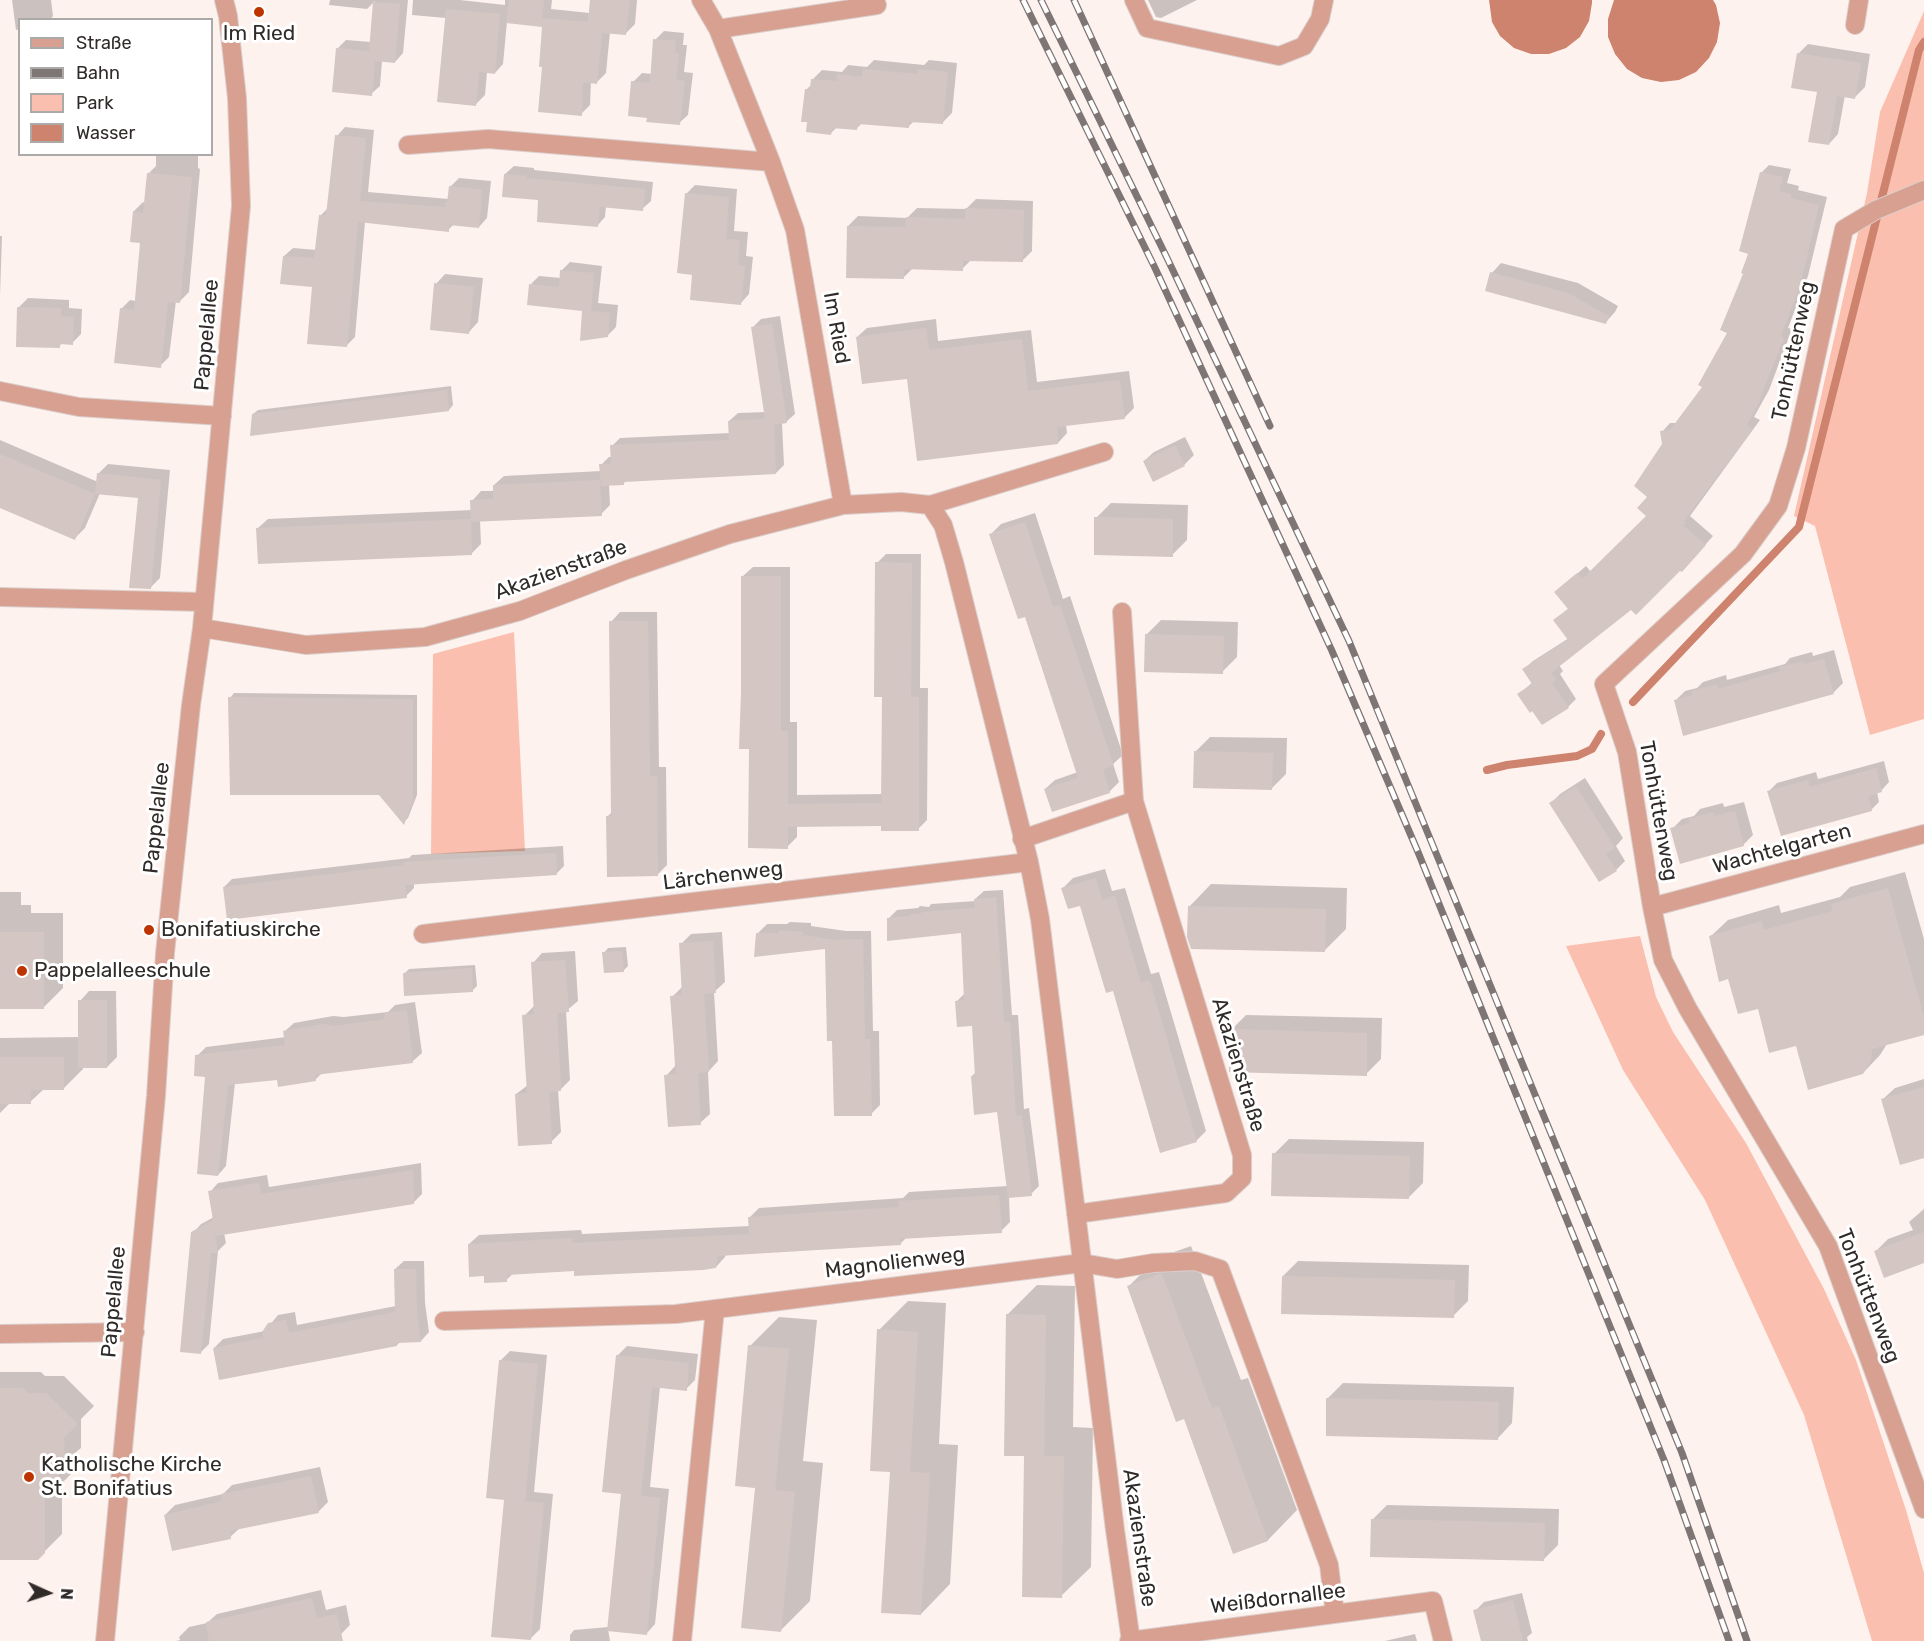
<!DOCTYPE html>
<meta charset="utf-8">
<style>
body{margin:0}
#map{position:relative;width:1924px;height:1641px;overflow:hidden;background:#fef2ef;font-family:Rubik,sans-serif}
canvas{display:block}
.legend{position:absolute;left:18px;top:18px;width:195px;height:138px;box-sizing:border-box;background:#fff;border:2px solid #acaaa9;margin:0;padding:8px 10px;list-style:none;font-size:18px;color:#302b29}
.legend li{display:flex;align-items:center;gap:12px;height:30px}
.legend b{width:30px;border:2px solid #acaaa9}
.north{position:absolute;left:18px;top:1563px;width:60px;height:60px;-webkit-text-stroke:4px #fff;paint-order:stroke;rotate:93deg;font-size:16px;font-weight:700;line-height:24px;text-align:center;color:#302b29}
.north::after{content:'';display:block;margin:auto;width:21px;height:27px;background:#302b29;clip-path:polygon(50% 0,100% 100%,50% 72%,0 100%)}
</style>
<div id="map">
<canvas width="1924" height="1641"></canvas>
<ul class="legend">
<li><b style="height:8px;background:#d8a090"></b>Straße</li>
<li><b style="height:8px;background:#7e7674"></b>Bahn</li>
<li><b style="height:16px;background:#fabfae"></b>Park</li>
<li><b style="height:16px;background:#cd836e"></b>Wasser</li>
</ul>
<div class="north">N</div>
</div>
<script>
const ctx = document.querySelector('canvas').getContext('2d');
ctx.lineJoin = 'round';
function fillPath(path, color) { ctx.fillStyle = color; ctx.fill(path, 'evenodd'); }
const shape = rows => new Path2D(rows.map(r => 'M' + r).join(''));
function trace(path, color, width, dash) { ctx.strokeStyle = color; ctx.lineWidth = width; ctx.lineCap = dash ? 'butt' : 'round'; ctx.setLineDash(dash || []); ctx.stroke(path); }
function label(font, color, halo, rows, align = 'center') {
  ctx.font = font + ' Rubik,sans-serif'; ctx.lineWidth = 6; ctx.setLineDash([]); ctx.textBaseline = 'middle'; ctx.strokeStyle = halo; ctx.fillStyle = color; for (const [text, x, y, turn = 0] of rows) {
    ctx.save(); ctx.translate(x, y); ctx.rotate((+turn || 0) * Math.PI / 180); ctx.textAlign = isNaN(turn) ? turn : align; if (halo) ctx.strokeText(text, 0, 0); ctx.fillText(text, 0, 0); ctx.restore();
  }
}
const green = shape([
 [1924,11,1924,719,1870,735,1815,526,1794,516,1867,193,1880,112],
 [514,632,525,851,431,854,433,654],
 [1640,936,1656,997,1673,1032,1746,1143,1824,1289,1856,1360,1906,1510,1924,1573,1924,1641,1872,1641,1804,1415,1705,1200,1623,1070,1566,946]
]);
const water = shape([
 [1489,0,1592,0,1592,3,1589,21,1580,37,1566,48,1549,54,1531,54,1514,48,1500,36,1492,22],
 [1614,0,1713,0,1716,5,1720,23,1717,42,1709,58,1696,72,1679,80,1661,82,1642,78,1627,69,1615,54,1608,37,1608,19]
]);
const shadow = shape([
 [12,0,51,0,53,16,50,20,20,20,20,29,16,30],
 [330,0,408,0,403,53,395,62,382,61,380,86,371,94,338,48,346,40,371,42,375,1,367,9,329,5],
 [413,0,460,0,505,5,505,0,552,0,551,9,590,13,591,0,637,0,635,24,626,33,610,32,606,73,597,82,591,81,590,105,581,114,543,66,543,25,507,22,503,64,495,73,487,72,485,95,476,104,446,18,412,15],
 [1148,0,1197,0,1161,18,1156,17],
 [664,31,684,33,683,45,687,45,684,72,693,73,688,115,679,123,633,82,642,73,652,74,655,40],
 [1808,44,1870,54,1865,87,1855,97,1845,95,1838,134,1829,144,1818,91,1798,54],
 [874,60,924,65,929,60,957,63,952,113,942,123,914,121,908,127,862,123,856,129,837,127,831,133,806,90,812,84,812,80,822,70,842,72,848,65,867,67],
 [345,127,374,130,368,192,449,199,450,187,459,178,491,181,487,218,479,227,454,224,448,230,365,222,355,337,346,346,313,285,284,256,293,248,317,250,320,216,329,207,337,136],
 [156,154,198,154,198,168,200,169,189,292,180,301,176,301,169,357,160,366,121,309,130,300,136,301,142,242,132,241,134,211,143,202,145,203,148,174,156,166],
 [1769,165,1791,169,1787,183,1799,186,1798,190,1827,197,1808,276,1788,328,1792,329,1769,390,1754,417,1760,420,1690,516,1713,536,1690,562,1559,665,1563,671,1560,674,1576,699,1568,707,1533,708,1519,694,1533,682,1524,669,1533,661,1569,638,1564,612,1569,608,1556,592,1586,566,1591,572,1648,516,1649,497,1664,445,1662,432,1670,423,1678,423,1704,386,1729,332,1750,253,1761,173],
 [514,166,534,168,534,170,653,182,651,201,642,209,606,206,605,217,597,226,540,199,505,174],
 [695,185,737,189,734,231,748,232,746,256,753,257,749,294,740,304,694,273,686,194],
 [976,199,1033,201,1032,251,1022,261,972,259,962,269,913,268,903,278,848,226,858,216,907,218,917,208,966,209],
 [0,236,2,236,0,296],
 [570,262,602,266,598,303,618,305,616,327,607,336,584,310,531,284,539,276,561,278,561,271],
 [1501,263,1578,283,1618,306,1615,312,1606,322,1492,273],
 [445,274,483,278,478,322,469,332,436,284],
 [28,298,69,300,69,308,82,309,81,334,72,343,63,343,59,346,19,307],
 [780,316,795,414,786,422,782,423,784,465,776,473,627,480,623,484,609,484,610,505,601,514,480,520,481,544,471,554,258,528,268,519,472,510,472,501,481,491,494,491,494,485,504,476,601,471,601,465,609,457,612,457,612,446,620,438,730,433,729,421,738,413,766,412,752,328,761,319],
 [936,319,938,341,1031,330,1037,382,1129,371,1134,408,1124,418,1066,425,1067,433,1058,443,908,377,857,337,867,328],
 [451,386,453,405,449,410,253,414,258,410],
 [1185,437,1194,455,1184,465,1144,461,1154,452],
 [0,440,98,482,98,474,108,464,170,470,160,578,150,588,139,497,100,493,85,528,75,538,0,506],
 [1111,503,1188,505,1187,540,1172,555,1096,518],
 [1035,513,1063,599,1070,596,1123,755,1113,764,1119,782,1109,792,1045,789,1055,780,1078,772,1026,615,991,534,1001,524],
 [886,554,921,554,920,688,928,688,927,820,918,829,883,825,797,826,797,837,787,847,750,748,743,576,753,567,790,567,790,722,797,722,797,795,883,794,884,695,877,563],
 [620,612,657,612,659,767,666,767,667,865,657,875,608,816,612,812,611,622],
 [1161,620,1238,622,1237,657,1222,672,1146,635],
 [1834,650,1843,683,1833,693,1675,701,1685,691,1697,688,1703,682,1726,675,1727,680,1785,664,1790,658,1812,652,1813,656],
 [234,693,417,695,417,795,408,818,404,822,380,794,230,698],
 [1210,737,1287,738,1286,774,1271,789,1195,752],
 [1884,761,1889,782,1881,791,1877,792,1879,802,1871,810,1769,791,1777,783,1816,772,1818,779],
 [1585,778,1623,838,1616,846,1625,861,1616,870,1551,803,1560,794],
 [1744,802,1753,835,1743,845,1672,829,1682,819,1694,816,1700,809,1723,803,1724,807],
 [563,846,564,866,556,874,414,883,414,888,406,896,224,887,232,879,409,858,412,855],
 [1105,869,1112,891,1125,888,1151,974,1159,972,1206,1131,1196,1141,1114,989,1081,904,1063,888,1073,878],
 [1905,872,1924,939,1924,1033,1887,1044,1880,1055,1863,1073,1797,1044,1729,977,1710,937,1728,920,1779,905,1781,913,1840,897,1850,887],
 [1211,884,1347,888,1346,929,1324,951,1189,907],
 [1003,890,1012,1015,1018,1015,1024,1109,1029,1108,1039,1186,1031,1194,1009,1197,1010,1222,1001,1231,906,1238,901,1243,726,1254,725,1257,716,1267,576,1270,514,1273,506,1280,486,1274,469,1244,479,1235,581,1230,582,1234,750,1226,750,1217,759,1208,903,1198,909,1192,1008,1186,998,1111,972,1076,976,1072,973,1024,957,1001,966,992,962,931,889,918,897,910,918,908,920,906,929,907,931,904,976,901,975,899,984,891],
 [0,892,21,892,21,905,31,905,31,913,63,913,63,988,43,1008,0,1008],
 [790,922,811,923,811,926,846,931,871,931,873,1031,879,1031,880,1105,871,1114,834,1040,827,948,758,933,767,924,787,924],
 [722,932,725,982,714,992,718,1061,708,1072,710,1114,700,1123,666,1076,675,1066,672,997,682,987,681,944,691,934],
 [626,947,628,966,623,971,604,953,608,948],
 [575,951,578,1001,566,1011,570,1080,561,1089,558,1090,561,1132,551,1142,516,1094,528,1085,524,1016,534,1006,533,963,542,953],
 [475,965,477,986,472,991,405,973,409,969],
 [89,991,116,991,117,1057,107,1067,83,1067,83,1069,63,1089,44,1089,30,1102,11,1102,0,1113,0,1038,79,1037,80,1001],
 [415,1002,422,1053,413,1061,323,1072,315,1080,279,1078,235,1083,226,1166,218,1175,207,1076,197,1056,206,1047,286,1037,285,1031,294,1023,333,1016,344,1017,388,1012,395,1005],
 [1246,1015,1382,1018,1381,1059,1366,1074,1231,1030],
 [1924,1079,1924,1157,1883,1099,1895,1088],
 [1289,1139,1424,1142,1423,1183,1408,1198,1274,1154],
 [421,1163,422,1194,413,1203,224,1233,226,1243,218,1251,209,1344,201,1352,193,1233,201,1224,214,1217,210,1192,218,1183,267,1175,269,1187],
 [1924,1209,1924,1261,1876,1251,1888,1239,1913,1230,1909,1222],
 [1191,1246,1241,1380,1248,1378,1297,1510,1268,1540,1234,1552,1185,1417,1128,1287,1157,1258],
 [404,1261,424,1261,425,1303,429,1332,421,1341,400,1342,397,1345,214,1348,223,1339,265,1331,278,1315,295,1312,297,1325,396,1306,395,1269],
 [1298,1261,1469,1265,1468,1301,1453,1316,1283,1276],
 [1037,1285,1075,1286,1073,1427,1093,1428,1091,1567,1061,1596,1025,1455,1008,1314],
 [908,1301,946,1303,939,1444,958,1445,950,1584,921,1614,892,1471,879,1330],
 [779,1317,817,1320,803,1461,823,1463,810,1601,781,1630,757,1486,750,1346],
 [627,1346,698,1354,695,1380,686,1389,660,1387,650,1487,669,1489,655,1624,646,1634,608,1629,610,1641,570,1641,570,1635,574,1630,609,1627,623,1493,617,1356],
 [510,1351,547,1355,534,1492,553,1494,540,1629,530,1639,506,1498,500,1361],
 [0,1372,41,1372,45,1376,64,1376,94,1406,81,1419,81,1448,75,1453,75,1470,62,1483,62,1534,38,1558,0,1558],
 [1343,1383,1514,1387,1512,1423,1498,1438,1328,1398],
 [320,1467,328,1502,318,1512,240,1528,230,1537,165,1515,175,1505,223,1494,232,1485],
 [1387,1505,1559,1509,1558,1545,1543,1560,1372,1520],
 [321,1590,326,1610,346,1605,350,1625,341,1634,328,1641,176,1641,180,1640,179,1637,189,1627,207,1623,217,1614],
 [1522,1593,1532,1633,1527,1637,1528,1641,1482,1641,1475,1611,1484,1602],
 [1415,1634,1417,1641,1385,1641]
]);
const stream = shape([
 [1633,702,1799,527,1919,50,1924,42],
 [1487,770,1507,765,1577,756,1592,749,1601,734]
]);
const building = shape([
 [509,0,544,0,542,18,588,22,590,0,630,0,626,35,602,33,597,84,583,82,582,116,538,112,542,67,539,67,542,27,506,23],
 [373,2,400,4,395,63,375,61,372,96,332,92,336,48,369,51],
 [446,9,500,14,495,74,479,72,476,106,437,102],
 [653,39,676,41,675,53,679,53,676,80,685,81,680,125,646,122,647,118,628,116,631,81,650,83],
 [1797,53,1861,63,1855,99,1837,96,1829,145,1808,142,1817,92,1791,88],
 [863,69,917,74,918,69,948,72,943,124,909,122,909,128,858,124,857,130,832,128,831,135,806,132,807,122,801,122,805,89,810,89,811,79,837,81,837,74,862,77],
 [335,135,366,138,360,201,445,207,445,202,447,203,449,186,482,190,479,228,449,225,449,232,358,222,347,347,307,344,312,287,280,284,283,256,314,258,319,215,326,215],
 [1760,172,1783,177,1779,191,1791,194,1791,198,1819,205,1800,286,1781,336,1784,338,1760,398,1761,399,1747,425,1753,429,1684,521,1686,522,1683,525,1706,545,1682,572,1680,571,1636,615,1631,610,1551,673,1556,680,1552,683,1569,708,1542,725,1532,711,1530,713,1517,694,1532,684,1522,669,1568,640,1553,620,1568,609,1554,592,1577,573,1582,579,1646,516,1637,508,1647,497,1634,486,1662,444,1660,431,1670,430,1702,387,1698,385,1727,333,1720,330,1743,274,1741,273,1748,254,1739,251],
 [147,173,192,177,180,303,168,302,161,368,114,363,120,308,134,310,140,243,130,242,133,211,143,213],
 [504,174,527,176,526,178,645,189,643,211,600,207,598,227,537,222,538,200,502,197],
 [685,193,729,197,726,239,740,240,738,265,745,266,741,305,690,300,692,275,677,273],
 [965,208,1024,210,1023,262,963,261,963,271,904,269,904,279,846,278,847,226,905,227,906,217,965,219],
 [560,270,594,273,591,311,610,313,608,337,580,341,582,311,527,305,529,284,559,287],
 [1490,272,1568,293,1609,316,1606,324,1485,291],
 [434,283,474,287,469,334,430,330],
 [17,307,61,308,61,316,74,317,73,345,60,344,60,348,16,347],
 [772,324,787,423,774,425,776,474,624,482,624,485,601,486,599,464,611,464,610,445,729,440,728,421,765,419,751,327],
 [926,328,929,350,1022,339,1028,391,1120,380,1125,419,1057,427,1058,444,917,461,907,379,862,384,856,337],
 [447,390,449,411,250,436,252,414],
 [1175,445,1185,466,1153,482,1143,461],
 [0,454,95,494,75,540,0,508],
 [97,473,161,480,151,589,129,588,138,498,95,494],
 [600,480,602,516,471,522,470,500,493,499,493,485],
 [1094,517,1173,519,1173,557,1094,555],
 [471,519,472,555,258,564,256,528],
 [1025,522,1053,607,1060,605,1114,766,1103,769,1110,793,1052,812,1044,789,1078,778,1025,617,1018,619,989,534],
 [875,562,912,563,911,697,919,697,919,831,881,831,881,826,788,827,788,849,748,848,749,749,739,749,741,692,741,576,781,576,781,731,788,731,788,804,881,803,882,697,874,697],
 [609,621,648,621,650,776,657,776,658,876,607,877,606,816,611,816],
 [1145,634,1224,636,1223,674,1144,672],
 [1824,659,1834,694,1683,736,1674,700,1693,695,1692,691,1717,684,1718,689,1780,671,1779,667,1803,661,1804,664],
 [228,697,413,699,413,801,404,825,379,795,230,795],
 [1194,751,1273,753,1272,790,1193,788],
 [1876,768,1882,792,1868,796,1872,811,1781,836,1767,791,1808,780,1810,787],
 [1576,786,1615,848,1606,854,1617,871,1599,882,1549,803],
 [1735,811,1744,846,1680,864,1670,828,1690,823,1689,819,1713,812,1714,816],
 [556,853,557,875,405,885,407,898,227,920,223,887,403,865,403,862],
 [1096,878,1102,900,1115,896,1141,983,1150,981,1197,1142,1160,1153,1113,991,1106,993,1080,906,1068,909,1061,888],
 [1888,888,1924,1017,1924,1035,1872,1049,1871,1060,1863,1074,1808,1090,1796,1046,1769,1053,1758,1009,1738,1014,1728,979,1719,982,1709,936,1762,921,1764,930,1833,911,1831,904],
 [996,897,1004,1022,1010,1022,1016,1116,1022,1115,1032,1196,1008,1198,997,1112,974,1115,971,1076,975,1076,972,1026,957,1027,955,1001,964,1000,961,933,887,941,887,918,910,916,910,914,921,914,921,912,975,908,974,899],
 [1188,906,1326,909,1325,952,1191,949,1187,937],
 [779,930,803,932,803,935,836,940,863,939,865,1039,870,1039,872,1116,834,1116,832,1041,827,1041,825,949,754,957,756,933,779,933],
 [0,932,44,932,44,1009,0,1009],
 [713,941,716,993,704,994,709,1072,698,1073,701,1125,668,1127,664,1075,676,1074,670,996,682,995,679,943],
 [622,951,624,972,604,973,602,952],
 [565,960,569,1012,557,1013,561,1091,549,1092,552,1144,518,1146,515,1094,527,1093,522,1015,534,1014,531,962],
 [472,968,473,992,404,996,403,973],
 [78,1000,107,1000,107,1068,78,1068],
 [407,1010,413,1063,315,1075,316,1081,278,1087,277,1080,228,1085,218,1176,197,1174,205,1077,194,1076,195,1055,285,1045,283,1031,323,1024,335,1026,385,1019,384,1013],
 [1230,1029,1367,1033,1367,1076,1229,1072],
 [0,1057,64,1057,64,1090,31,1090,31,1104,0,1104],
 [1924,1087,1924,1158,1900,1165,1881,1099],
 [1272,1153,1410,1156,1409,1199,1271,1196],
 [413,1170,414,1204,216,1236,214,1228,218,1253,211,1253,201,1354,180,1352,191,1232,213,1220,208,1191,259,1183,261,1194],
 [999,1195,1002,1233,901,1239,901,1245,718,1256,716,1268,703,1270,574,1276,574,1271,507,1275,507,1282,484,1283,484,1276,469,1277,468,1244,572,1238,573,1243,749,1234,748,1217,899,1207,898,1201],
 [1924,1232,1924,1263,1884,1278,1874,1251],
 [394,1269,416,1269,417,1312,421,1342,397,1343,397,1346,219,1380,213,1348,263,1338,262,1332,268,1323,286,1320,289,1333,395,1312],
 [1160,1274,1162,1274,1212,1408,1219,1406,1268,1541,1233,1554,1184,1419,1176,1422,1127,1286],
 [1282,1276,1455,1280,1454,1318,1281,1314],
 [1006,1314,1046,1315,1044,1456,1064,1456,1062,1598,1022,1597,1024,1456,1004,1456],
 [877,1329,918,1332,910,1472,930,1473,921,1615,881,1613,890,1472,870,1471],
 [748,1345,789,1349,775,1490,795,1492,781,1632,741,1628,755,1488,735,1486],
 [616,1355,689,1363,687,1391,652,1387,641,1496,660,1498,647,1635,607,1631,621,1494,602,1492],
 [499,1360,538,1364,525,1501,544,1503,531,1640,491,1637,504,1500,486,1498],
 [0,1388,23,1388,28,1393,46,1393,78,1424,64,1438,65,1466,59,1466,59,1488,45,1489,45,1553,38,1560,0,1560],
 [1326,1398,1499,1402,1498,1440,1326,1436],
 [311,1476,319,1513,230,1531,231,1539,172,1551,164,1515,222,1501,221,1494],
 [1371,1519,1545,1523,1544,1561,1370,1557],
 [312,1598,317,1618,337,1614,343,1641,209,1641,206,1622],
 [1513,1600,1523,1641,1481,1641,1473,1610]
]);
const minor = shape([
 [701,0,718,29,771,162,795,230,843,505],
 [1134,0,1147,28,1279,56,1304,46,1320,19,1324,0],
 [1855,25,1859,0],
 [718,29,877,5],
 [408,145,488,139,771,162],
 [1924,190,1876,210,1844,229,1796,448,1778,506,1743,554,1604,684,1627,752,1652,907,1663,960,1688,1009,1828,1246,1924,1509],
 [0,391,79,407,222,416],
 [930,505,1104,452],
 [0,597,204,602],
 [202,628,306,645,425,637,520,611,626,570,730,534,843,505,901,502,930,505,943,525,954,562,1029,862,1040,919,1115,1530,1131,1641],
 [1022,839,1134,801],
 [1652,907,1924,834],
 [423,934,1029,862],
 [1076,1214,1226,1193,1242,1178,1242,1155,1134,801,1122,612],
 [444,1321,676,1314,1082,1263,1117,1269,1153,1263,1195,1261,1220,1269,1329,1565,1335,1614],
 [0,1334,135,1332],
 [105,1641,156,1096,165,953,191,705,202,628,241,206,237,98,228,16,224,0],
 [682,1641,715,1309],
 [1129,1641,1433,1601,1443,1641]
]);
const rail = shape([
 [1023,0,1155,268,1332,651,1418,852,1664,1460,1729,1641],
 [1041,0,1168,260,1349,641,1682,1453,1747,1641],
 [1074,0,1270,426]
]);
const markers = [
 [259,12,6,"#bd3400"],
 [149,930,6,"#bd3400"],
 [22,971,6,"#bd3400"],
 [29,1477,6,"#bd3400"]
];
const poiNames = [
 ["Im Ried",259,34,"center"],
 ["Bonifatiuskirche",161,930],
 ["Pappelalleeschule",34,971],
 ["Katholische Kirche",41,1465],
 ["St. Bonifatius",41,1489]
];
const streetNames = [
 ["Im Ried",836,328,80],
 ["Pappelallee",207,335,-85],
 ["Tonhüttenweg",1794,351,-78],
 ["Akazienstraße",561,570,-20],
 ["Tonhüttenweg",1658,811,80],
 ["Pappelallee",157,818,-84],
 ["Wachtelgarten",1782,849,-15],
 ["Lärchenweg",723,876,-7],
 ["Akazienstraße",1238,1065,73],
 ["Magnolienweg",895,1263,-7],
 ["Tonhüttenweg",1868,1296,69],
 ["Pappelallee",114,1302,-85],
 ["Akazienstraße",1139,1538,82],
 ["Weißdornallee",1278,1599,-7]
];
fillPath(green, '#fabfae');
fillPath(water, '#cd836e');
fillPath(shadow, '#0003');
trace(stream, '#cd836e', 8);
fillPath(building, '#d4c6c2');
trace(minor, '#d9cecb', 20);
trace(minor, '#d8a090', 18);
trace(rail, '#7e7674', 7);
trace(rail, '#fff', 4.5, [14]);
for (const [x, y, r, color] of markers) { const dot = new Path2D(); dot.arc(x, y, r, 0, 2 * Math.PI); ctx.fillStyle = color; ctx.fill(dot); trace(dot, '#fff', 2); }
label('21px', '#302b29', '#fff', poiNames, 'left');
label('21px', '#302b29', '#fff', streetNames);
</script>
